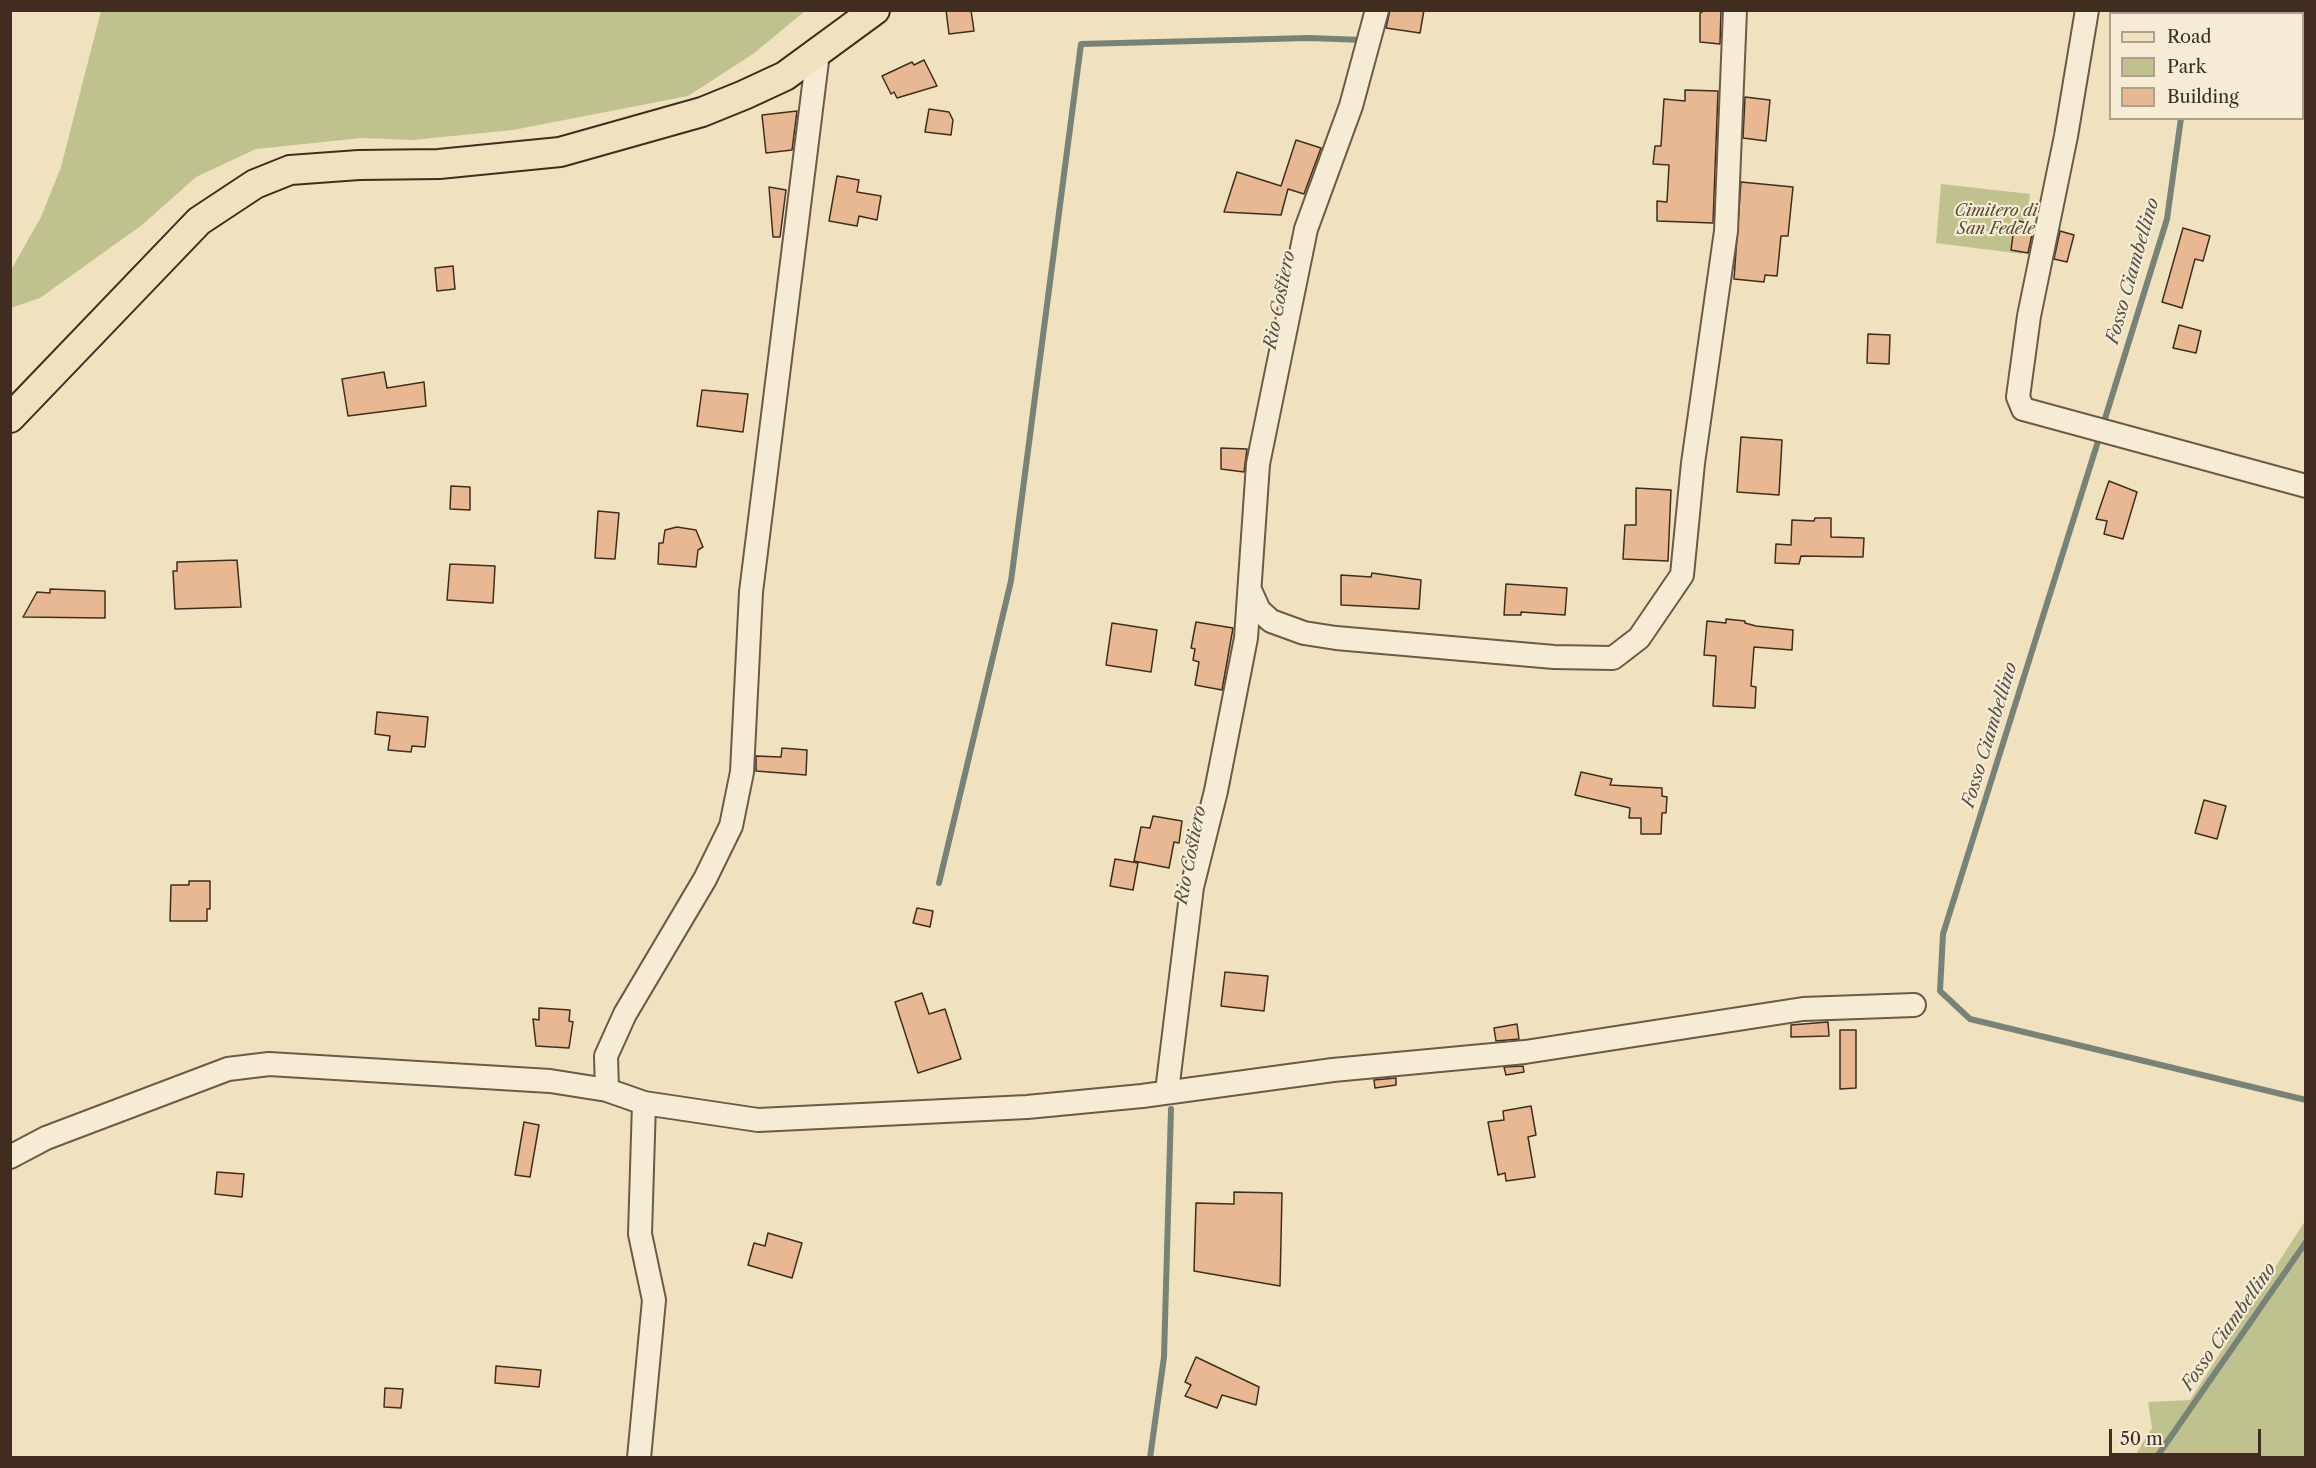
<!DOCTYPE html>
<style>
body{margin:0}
#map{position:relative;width:2316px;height:1468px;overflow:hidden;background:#f1e2bf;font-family:"Libre Caslon Text",serif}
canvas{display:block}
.frame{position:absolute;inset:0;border:12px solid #402d1f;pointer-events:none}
.legend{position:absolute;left:2109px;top:12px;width:195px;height:108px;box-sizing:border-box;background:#f6ecd5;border:2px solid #ada08c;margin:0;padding:8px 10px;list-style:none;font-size:18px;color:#402d1f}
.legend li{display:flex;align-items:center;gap:12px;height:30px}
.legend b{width:30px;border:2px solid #ada08c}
.scale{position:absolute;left:2109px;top:1429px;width:152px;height:27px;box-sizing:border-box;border:3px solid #402d1f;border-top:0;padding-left:8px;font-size:18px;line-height:21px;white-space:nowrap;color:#402d1f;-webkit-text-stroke:4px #f6ecd5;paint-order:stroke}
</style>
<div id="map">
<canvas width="2316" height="1468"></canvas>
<div class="frame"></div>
<ul class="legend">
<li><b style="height:8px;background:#f1e2bf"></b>Road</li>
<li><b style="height:16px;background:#bfc28e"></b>Park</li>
<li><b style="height:16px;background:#e7b891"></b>Building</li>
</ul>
<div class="scale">50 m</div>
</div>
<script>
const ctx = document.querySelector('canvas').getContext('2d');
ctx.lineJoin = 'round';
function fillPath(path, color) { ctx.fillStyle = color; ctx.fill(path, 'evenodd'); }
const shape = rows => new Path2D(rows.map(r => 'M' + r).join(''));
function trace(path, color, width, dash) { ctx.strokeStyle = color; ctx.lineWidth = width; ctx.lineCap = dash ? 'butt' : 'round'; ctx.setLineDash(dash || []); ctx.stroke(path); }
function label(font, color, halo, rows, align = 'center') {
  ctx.font = font + ' "Libre Caslon Text",serif'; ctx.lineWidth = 4.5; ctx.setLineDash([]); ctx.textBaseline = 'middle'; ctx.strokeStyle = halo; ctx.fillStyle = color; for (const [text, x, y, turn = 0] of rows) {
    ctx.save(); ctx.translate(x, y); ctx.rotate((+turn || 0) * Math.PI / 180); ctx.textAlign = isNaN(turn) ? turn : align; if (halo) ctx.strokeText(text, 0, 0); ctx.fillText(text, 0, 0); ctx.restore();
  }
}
const green = shape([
 [101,11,101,10,805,11,753,54,688,96,513,130,412,140,362,138,256,149,196,177,142,225,40,298,11,308,11,270,41,217,61,167],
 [1941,184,2030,194,2022,254,1936,243],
 [2305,1221,2305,1457,2134,1457,2152,1428,2148,1402,2190,1400]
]);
const stream = shape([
 [2194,14,2195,10],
 [2103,425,2167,219,2181,118],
 [2100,435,1943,934,1940,991,1970,1019,2306,1100],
 [939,883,1011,581,1081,44,1309,38,1363,40],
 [1150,1458,1164,1357,1171,1109],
 [2156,1458,2306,1242]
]);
const building = shape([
 [946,10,971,10,974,31,949,34,946,10],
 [1390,10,1424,10,1420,33,1386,28,1390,10],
 [1705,10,1721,10,1720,44,1700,42,1700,13,1705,10],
 [924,60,937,86,897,98,894,92,891,94,882,76,912,62,914,65,924,60],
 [1685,90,1718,91,1713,223,1657,221,1657,201,1667,202,1669,165,1653,164,1655,146,1661,146,1664,99,1685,101,1685,90],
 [1745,97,1770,100,1766,141,1743,138,1745,97],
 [929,109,949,112,953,120,951,135,925,132,929,109],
 [797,111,792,150,766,153,762,115,797,111],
 [1296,140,1321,148,1304,194,1288,189,1281,215,1224,212,1237,172,1281,186,1296,140],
 [837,176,859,180,857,192,881,196,877,220,859,216,857,226,829,221,837,176],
 [1741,182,1793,187,1788,236,1781,236,1777,276,1765,275,1764,282,1734,279,1741,182],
 [769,187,786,190,780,237,773,237,769,187],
 [2015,220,2034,225,2028,253,2011,250,2015,220],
 [2183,228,2210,236,2203,261,2195,259,2182,308,2162,302,2183,228],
 [2060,231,2074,235,2067,262,2054,259,2060,231],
 [453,266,455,289,437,291,435,268,453,266],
 [2179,325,2201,331,2196,353,2173,348,2179,325],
 [1868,334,1890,335,1889,364,1867,363,1868,334],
 [384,372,387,388,424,382,426,406,348,416,342,379,384,372],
 [702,390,748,394,743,432,697,426,702,390],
 [1741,437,1782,440,1779,495,1737,492,1741,437],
 [1221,448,1247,449,1244,472,1221,469,1221,448],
 [2109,481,2137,492,2123,539,2104,534,2107,521,2096,519,2109,481],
 [451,486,470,487,470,510,450,509,451,486],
 [1636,488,1671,490,1668,561,1623,559,1625,525,1636,525,1636,488],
 [598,511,619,513,615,559,595,558,598,511],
 [1815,518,1831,518,1831,537,1864,538,1863,557,1801,556,1799,564,1775,563,1776,544,1791,545,1792,520,1814,521,1815,518],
 [677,527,696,530,703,547,698,550,696,567,658,564,659,543,663,543,665,530,677,527],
 [237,560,241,607,175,609,173,571,177,571,177,562,237,560],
 [450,564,495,566,493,603,447,600,450,564],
 [1372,573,1421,580,1419,609,1341,605,1341,575,1371,577,1372,573],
 [1506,584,1567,588,1565,615,1521,612,1521,615,1504,615,1506,584],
 [50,589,105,591,105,618,23,617,37,592,50,593,50,589],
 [1726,619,1745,621,1745,623,1756,626,1793,630,1792,650,1754,647,1751,686,1756,687,1755,708,1713,706,1716,656,1704,655,1707,621,1726,623,1726,619],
 [1196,622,1233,628,1222,690,1195,685,1199,662,1193,660,1195,649,1191,648,1196,622],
 [1112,623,1157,630,1151,672,1106,665,1112,623],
 [377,712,428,717,425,747,412,746,411,752,388,750,390,736,375,734,377,712],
 [782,748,807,750,806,775,756,771,756,756,781,757,782,748],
 [1581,772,1612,779,1610,785,1662,788,1662,796,1667,797,1666,813,1662,813,1661,834,1641,834,1641,818,1629,818,1630,808,1575,795,1581,772],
 [2204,800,2226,806,2217,839,2195,833,2204,800],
 [1153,816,1182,821,1179,843,1174,842,1169,868,1134,861,1141,827,1150,828,1153,816],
 [1115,859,1138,863,1133,890,1110,886,1115,859],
 [189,881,210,881,210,909,207,909,207,921,170,921,171,885,189,885,189,881],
 [917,908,933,911,930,927,913,923,917,908],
 [1225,972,1268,976,1264,1011,1221,1006,1225,972],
 [922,993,929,1014,945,1009,961,1059,918,1073,895,1002,922,993],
 [539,1008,570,1010,569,1021,573,1022,569,1048,536,1046,533,1019,539,1020,539,1008],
 [1828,1022,1829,1036,1791,1037,1791,1025,1828,1022],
 [1517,1024,1519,1039,1496,1041,1494,1028,1517,1024],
 [1840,1030,1856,1030,1856,1088,1840,1089,1840,1030],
 [1523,1066,1524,1072,1506,1075,1504,1067,1523,1066],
 [1396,1078,1396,1085,1375,1088,1374,1080,1396,1078],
 [1531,1106,1536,1135,1528,1137,1535,1177,1506,1181,1505,1173,1498,1175,1488,1122,1504,1120,1503,1111,1531,1106],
 [524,1122,539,1125,530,1177,515,1175,524,1122],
 [217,1172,244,1174,242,1197,215,1194,217,1172],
 [1234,1192,1282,1193,1280,1286,1194,1271,1196,1203,1234,1204,1234,1192],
 [768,1233,802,1243,792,1278,748,1265,754,1243,765,1246,768,1233],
 [1196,1357,1259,1387,1256,1405,1222,1395,1217,1408,1185,1396,1191,1385,1185,1382,1196,1357],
 [496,1366,541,1370,539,1387,495,1383,496,1366],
 [385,1388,403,1389,401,1408,384,1407,385,1388]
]);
const minor = shape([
 [2087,10,2066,136,2029,316,2018,397,2023,409,2306,486],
 [1250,590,1259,610,1271,621,1304,633,1336,638,1554,657,1613,658,1639,638,1682,575,1693,463,1726,231,1735,10],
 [607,1090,606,1056,625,1014,705,879,731,826,742,772,751,592,818,53],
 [1167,1091,1192,887,1216,791,1246,638,1258,464,1306,229,1351,106,1377,10],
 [10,1157,46,1138,228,1069,269,1064,550,1081,607,1090,644,1103,758,1120,1027,1107,1142,1096,1333,1070,1525,1052,1803,1009,1914,1005],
 [639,1458,654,1300,640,1234,644,1103]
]);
const major = shape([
 [10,418,199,221,255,184,290,170,359,165,439,164,560,152,702,112,744,95,785,76,875,10]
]);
const parkNames = [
 ["Cimitero di",1996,211],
 ["San Fedele",1996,229]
];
const waterNames = [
 ["Fosso Ciambellino",2133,271,-74],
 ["Rio Costiero",1280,300,-79],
 ["Fosso Ciambellino",1990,735,-73],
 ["Rio Costiero",1191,855,-79],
 ["Fosso Ciambellino",2229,1327,-55]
];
fillPath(green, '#bfc28e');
trace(stream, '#778378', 6);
fillPath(building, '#e7b891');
trace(building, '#402d1f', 1.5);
trace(minor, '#6c5a47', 26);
trace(major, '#402d1f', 32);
trace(minor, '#f6ecd5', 22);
trace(major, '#f1e2bf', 28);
label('italic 16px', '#594b35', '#f6ecd5', parkNames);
label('italic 18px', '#575144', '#f6ecd5', waterNames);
</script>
